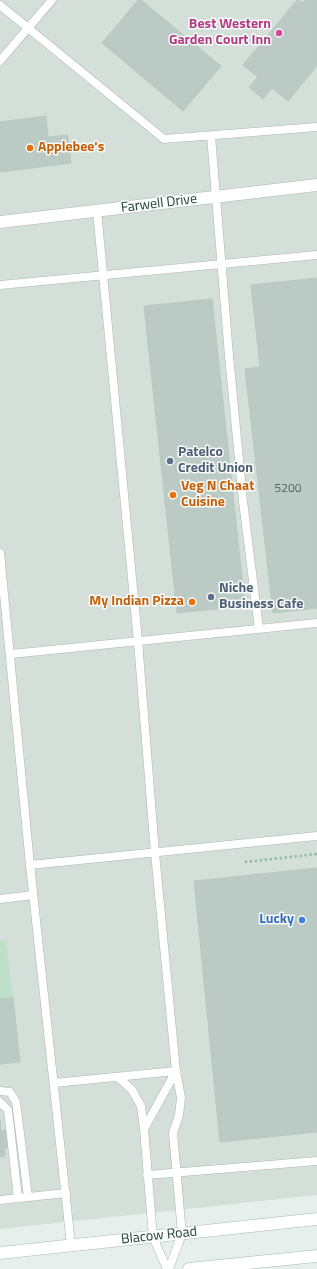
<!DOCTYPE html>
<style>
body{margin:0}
canvas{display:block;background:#e6efeb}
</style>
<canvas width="317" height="1269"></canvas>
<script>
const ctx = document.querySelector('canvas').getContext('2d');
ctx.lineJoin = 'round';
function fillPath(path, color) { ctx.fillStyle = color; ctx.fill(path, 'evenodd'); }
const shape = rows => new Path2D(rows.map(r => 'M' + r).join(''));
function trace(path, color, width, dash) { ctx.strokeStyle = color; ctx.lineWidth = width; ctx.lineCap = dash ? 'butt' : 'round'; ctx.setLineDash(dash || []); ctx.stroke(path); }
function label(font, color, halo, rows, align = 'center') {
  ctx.font = font + ' "Titillium Web",sans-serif'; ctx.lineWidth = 3; ctx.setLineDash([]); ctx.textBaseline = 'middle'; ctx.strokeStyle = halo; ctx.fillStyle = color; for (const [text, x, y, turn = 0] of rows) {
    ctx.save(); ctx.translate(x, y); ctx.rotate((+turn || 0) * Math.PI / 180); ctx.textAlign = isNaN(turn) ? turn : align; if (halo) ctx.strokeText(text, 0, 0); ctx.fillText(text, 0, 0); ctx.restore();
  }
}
const built = shape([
 [0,0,317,0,317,1195,0,1229]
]);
const green = shape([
 [0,941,6,941,13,998,0,999]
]);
const building = shape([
 [138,0,141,0,221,66,183,111,102,43,138,0],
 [297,0,303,3,305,0,317,0,317,66,288,101,272,88,263,99,249,87,258,77,243,65,297,0],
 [46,116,48,137,68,135,71,163,0,172,0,122,46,116],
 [317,278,317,608,273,613,245,369,260,367,251,285,317,278],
 [212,299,245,606,177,613,144,306,212,299],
 [317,868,317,1132,220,1142,194,881,317,868],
 [13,998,20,1062,0,1064,0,999,13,998],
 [0,1121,1,1131,6,1130,8,1148,4,1148,5,1156,0,1157,0,1121]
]);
const path = shape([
 [245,862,317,854]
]);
const service = shape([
 [0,5,164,139,317,127],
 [0,61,52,0],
 [211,136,229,356,243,501,259,629],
 [97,211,138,641,155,853,176,1071,181,1098,179,1115,173,1133,182,1234,169,1269],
 [0,285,317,255],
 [0,553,30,865,71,1245],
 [11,654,317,623],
 [30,865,317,836],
 [0,899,33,895],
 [118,1077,132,1090,141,1106,144,1129],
 [54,1083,176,1071],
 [0,1091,10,1092,16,1102,28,1197],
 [0,1102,8,1110,18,1198],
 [147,1175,317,1161],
 [0,1200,66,1193],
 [167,1269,153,1237,144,1129,176,1071]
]);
const tertiary = shape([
 [0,222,317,185]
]);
const secondary = shape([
 [0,1253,317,1219],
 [189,1269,317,1256]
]);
const markers = [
 [279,33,4,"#d1479c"],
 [30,148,4,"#e8710a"],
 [170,461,4,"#5c6f8a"],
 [173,495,4,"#e8710a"],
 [211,597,4,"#5c6f8a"],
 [192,602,4,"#e8710a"],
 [302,920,4,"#3f7fe0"]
];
const numberNames = [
 ["5200",288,489]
];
const hotelNames = [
 ["Best Western",271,25],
 ["Garden Court Inn",271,41]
];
const foodNames = [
 ["Applebee's",38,148],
 ["Veg N Chaat",181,487],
 ["Cuisine",181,503],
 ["My Indian Pizza",184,602,"right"]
];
const streetNames = [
 ["Farwell Drive",159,204,-7],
 ["Blacow Road",159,1236,-6]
];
const serviceNames = [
 ["Patelco",178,453],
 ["Credit Union",178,469],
 ["Niche",219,589],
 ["Business Cafe",219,605]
];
const shopNames = [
 ["Lucky",294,920]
];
fillPath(built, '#d4dfda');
fillPath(green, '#bfe0c8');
fillPath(building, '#bbcac4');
trace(building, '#b8c9c2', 1);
trace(service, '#a8b8b2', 9);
trace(tertiary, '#a8b8b2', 13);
trace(secondary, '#a4bbb3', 13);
trace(path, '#86b3a5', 2.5, [2, 3]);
trace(service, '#fff', 8);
trace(tertiary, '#fff', 12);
trace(secondary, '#fff', 12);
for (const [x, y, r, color] of markers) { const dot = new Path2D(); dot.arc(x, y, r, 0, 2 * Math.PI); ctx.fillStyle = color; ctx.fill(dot); trace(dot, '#f7fbf9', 1.5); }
label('12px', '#4a645c', null, numberNames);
label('bold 14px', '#b23c85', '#f7fbf9', hotelNames, 'right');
label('bold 14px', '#c56008', '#f7fbf9', foodNames, 'left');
label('14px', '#24423a', '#f7fbf9', streetNames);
label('bold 14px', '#4e5e75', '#f7fbf9', serviceNames, 'left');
label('bold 14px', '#366cbe', '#f7fbf9', shopNames, 'right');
</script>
